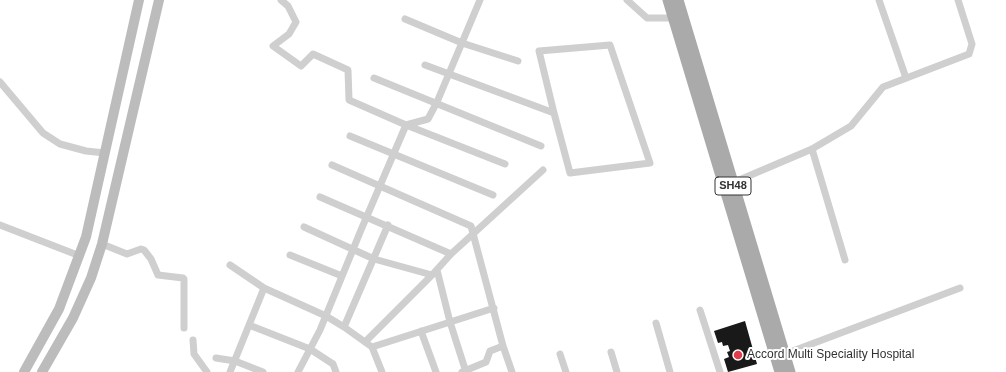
<!DOCTYPE html>
<style>
body{margin:0}
canvas{display:block;background:#fff}
</style>
<canvas width="1006" height="372"></canvas>
<script>
const ctx = document.querySelector('canvas').getContext('2d');
ctx.lineJoin = 'round';
function fillPath(path, color) { ctx.fillStyle = color; ctx.fill(path, 'evenodd'); }
const shape = rows => new Path2D(rows.map(r => 'M' + r).join(''));
function trace(path, color, width, dash) { ctx.strokeStyle = color; ctx.lineWidth = width; ctx.lineCap = dash ? 'butt' : 'round'; ctx.setLineDash(dash || []); ctx.stroke(path); }
function label(font, color, halo, rows, align = 'center') {
  ctx.font = font + ' Helvetica,sans-serif'; ctx.lineWidth = 4; ctx.setLineDash([]); ctx.textBaseline = 'middle'; ctx.strokeStyle = halo; ctx.fillStyle = color; for (const [text, x, y, turn = 0] of rows) {
    ctx.save(); ctx.translate(x, y); ctx.rotate((+turn || 0) * Math.PI / 180); ctx.textAlign = isNaN(turn) ? turn : align; if (halo) ctx.strokeText(text, 0, 0); ctx.fillText(text, 0, 0); ctx.restore();
  }
}
const building = shape([
 [745,321,757,364,728,372,724,359,729,357,727,352,730,351,728,345,723,346,722,342,718,343,714,331]
]);
const minor = shape([
 [281,0,288,6,296,22,289,34,273,46,301,66,313,54,348,70,349,100,406,125,505,164],
 [627,0,647,18,674,18],
 [879,0,906,78],
 [405,19,462,43,518,61],
 [425,65,554,113,570,173,650,163,610,45,539,51,554,113],
 [374,78,541,146],
 [0,82,43,133,60,144,86,151,105,153],
 [350,136,493,195],
 [812,149,845,260],
 [332,165,471,226,503,346,512,372],
 [732,183,812,149,851,126,883,87,969,54,972,44,958,0],
 [320,197,451,254],
 [0,225,80,256],
 [304,227,374,259,432,275],
 [102,244,127,254,141,249,144,250,151,259,158,275,183,278,184,279,184,328],
 [290,255,342,276],
 [230,265,264,288,326,316,344,327,372,347,382,372],
 [437,270,450,322,466,372],
 [700,310,720,372],
 [656,323,670,372],
 [249,325,310,349,333,364,336,372],
 [344,327,388,225],
 [421,331,436,372],
 [193,340,194,354,207,372],
 [365,342,432,275,451,254,543,170],
 [372,347,494,308],
 [611,352,617,372],
 [560,354,566,372],
 [785,354,960,288],
 [216,358,235,361,263,372],
 [230,372,264,288],
 [298,372,320,330,361,230,406,125,428,119,437,102,480,0],
 [462,372,486,362,490,351,503,346]
]);
const secondary = shape([
 [24,372,59,309,86,237,139,0],
 [42,372,73,318,91,278,102,244,159,0]
]);
const primary = shape([
 [668,0,780,372],
 [678,0,790,372]
]);
const markers = [
 [738,355,5,"#e13b4e"]
];
const shields = [
 [733,186,36]
];
const shieldNames = [
 ["SH48",733,186]
];
const poiNames = [
 ["Accord Multi Speciality Hospital",747,355]
];
fillPath(building, '#191919');
trace(minor, '#cfcfcf', 7);
trace(secondary, '#bcbcbc', 10);
trace(primary, '#aaa', 11);
for (const [x, y, r, color] of markers) { const dot = new Path2D(); dot.arc(x, y, r, 0, 2 * Math.PI); ctx.fillStyle = color; ctx.fill(dot); trace(dot, '#fff', 1.5); }
for (const [x, y, w] of shields) { const box = new Path2D(); box.roundRect(x - w / 2, y - 9, w, 18, 3); ctx.fillStyle = '#fff'; ctx.fill(box); trace(box, '#323232', 1); }
label('bold 11px', '#323232', null, shieldNames);
label('12px', '#323232', '#fff', poiNames, 'left');
</script>
